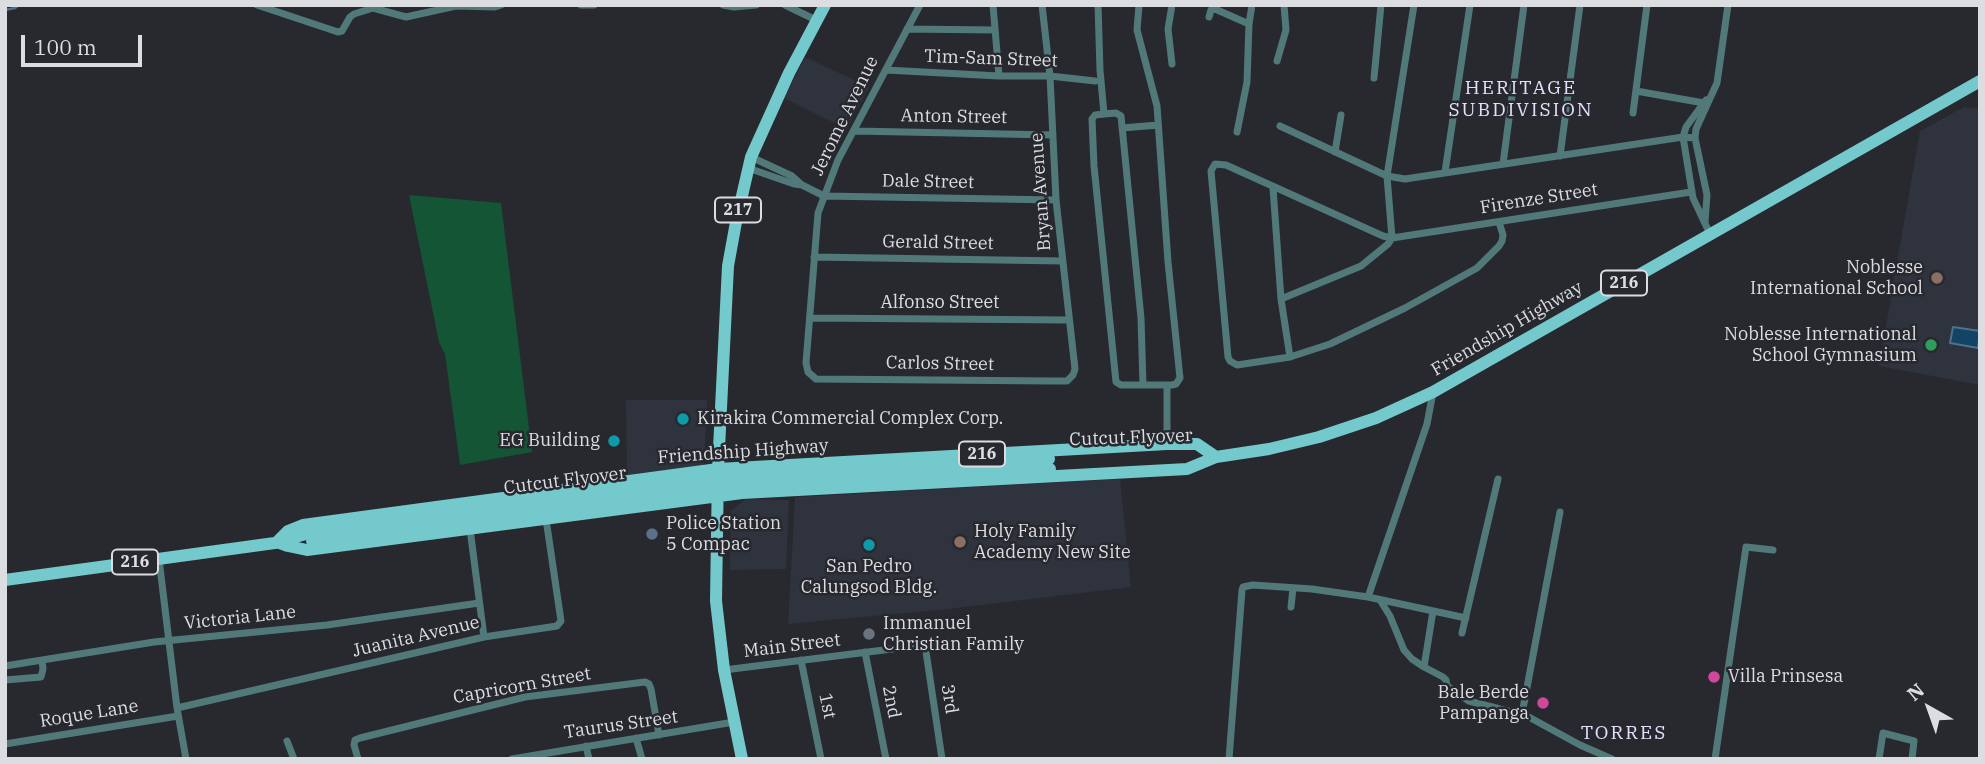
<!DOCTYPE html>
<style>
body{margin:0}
#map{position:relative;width:1985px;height:764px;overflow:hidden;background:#27292f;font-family:"IBM Plex Serif",serif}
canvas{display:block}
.frame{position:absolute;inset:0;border:7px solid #dbdde1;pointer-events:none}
.north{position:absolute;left:1894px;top:673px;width:70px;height:70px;-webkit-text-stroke:5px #27292f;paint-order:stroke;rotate:320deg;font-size:19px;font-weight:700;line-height:28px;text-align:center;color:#dbdde1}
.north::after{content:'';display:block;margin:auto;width:24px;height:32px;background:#dbdde1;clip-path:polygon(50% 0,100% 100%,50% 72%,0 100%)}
.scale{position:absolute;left:21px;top:35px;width:121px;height:32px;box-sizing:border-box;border:4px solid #dbdde1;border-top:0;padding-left:9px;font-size:21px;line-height:24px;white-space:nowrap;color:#dbdde1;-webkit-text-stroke:5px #27292f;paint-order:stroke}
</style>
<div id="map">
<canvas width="1985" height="764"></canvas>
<div class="frame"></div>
<div class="north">N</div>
<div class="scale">100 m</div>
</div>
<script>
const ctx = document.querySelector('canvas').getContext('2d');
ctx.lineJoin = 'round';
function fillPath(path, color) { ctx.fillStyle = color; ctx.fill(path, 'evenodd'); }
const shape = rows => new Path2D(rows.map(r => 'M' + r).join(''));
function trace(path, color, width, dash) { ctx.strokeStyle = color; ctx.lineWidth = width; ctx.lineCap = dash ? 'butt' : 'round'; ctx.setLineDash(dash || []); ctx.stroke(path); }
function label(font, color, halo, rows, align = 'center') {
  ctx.font = font + ' "IBM Plex Serif",serif'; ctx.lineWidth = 5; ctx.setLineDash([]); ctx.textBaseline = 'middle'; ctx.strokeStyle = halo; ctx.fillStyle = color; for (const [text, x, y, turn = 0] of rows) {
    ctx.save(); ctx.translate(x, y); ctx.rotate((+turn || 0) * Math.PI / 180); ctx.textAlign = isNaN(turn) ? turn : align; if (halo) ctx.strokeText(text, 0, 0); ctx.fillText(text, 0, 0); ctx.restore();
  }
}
const built = shape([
 [805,57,869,87,847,129,784,98],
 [1964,107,1980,109,1980,385,1879,366,1920,131],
 [626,400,707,400,704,466,627,476],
 [1120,479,1131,587,948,609,788,624,795,497],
 [745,499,789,500,786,569,730,570,731,511]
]);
const green = shape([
 [409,195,501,203,532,452,460,465,445,354,439,342]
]);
const water = shape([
 [1953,327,1980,331,1978,348,1950,343,1953,327]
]);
const stream = shape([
 [5,10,15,8,19,5]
]);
const street = shape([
 [257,5,338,32,342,31,350,17,354,14,373,8,406,17,456,6,495,7,501,5],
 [581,5,594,5],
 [723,5,734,7,756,5],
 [785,5,816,20],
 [920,5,838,160,818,213,806,363,808,372,816,379,1052,381,1067,381,1073,375,1075,369,1056,200,1050,76,1042,5],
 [993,5,999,76],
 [1098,5,1100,70,1104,114],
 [1139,5,1137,30,1157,106,1168,262,1180,378,1176,384,1172,385,1121,385,1116,382,1094,166,1092,119,1095,115,1104,114,1116,113,1121,116,1141,318,1143,385],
 [1414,5,1387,176,1392,238,1388,244,1361,266,1281,299,1290,357,1330,344,1405,308,1477,268,1499,246,1502,241,1503,235,1499,222],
 [1209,17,1211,10,1215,9,1249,24],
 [907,29,995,30],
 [1277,61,1286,30,1284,5],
 [1172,64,1168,29,1172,5],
 [886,70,999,76,1050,76,1095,81],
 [1374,78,1381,5],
 [1636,91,1704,103],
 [1706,100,1686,127,1683,137,1693,198,1710,234],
 [1633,113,1647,5],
 [1280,126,1387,176,1405,179,1683,137,1695,138],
 [1122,128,1158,125],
 [855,131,1053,135],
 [1237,132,1247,82,1249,24,1252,5],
 [1335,152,1341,115],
 [1560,156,1580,5],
 [751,157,792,176,802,185,824,196,1056,200],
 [1503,164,1524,5],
 [748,168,794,184,802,185],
 [1445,172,1470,5],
 [1273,188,1281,299],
 [1705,222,1707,195,1695,138,1696,129,1717,83,1728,5],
 [814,257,1062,261],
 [810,318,1069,320],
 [1290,357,1237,365,1230,361,1228,357,1211,171,1215,164,1226,165,1383,236,1392,238,1691,192],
 [1167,386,1167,444],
 [470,529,484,637],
 [159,559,177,708,186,759],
 [1368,597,1466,618],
 [1380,600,1390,616,1404,650,1412,659,1424,667],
 [1291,607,1293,588],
 [1433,611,1424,667,1443,677,1446,680,1447,686,1469,701,1527,716,1580,745,1612,759],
 [1462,633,1498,479],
 [925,645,942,759],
 [865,652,886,759],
 [801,660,821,759],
 [5,666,154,642,327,625,479,603],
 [724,670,948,642],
 [5,680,41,677,43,669,42,660],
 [177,708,484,637,557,626,561,621,546,519],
 [1522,714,1560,512],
 [636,738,642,759],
 [287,741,294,759],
 [5,744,178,716],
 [586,746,589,759],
 [358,759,354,745,355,740,360,738,525,697,645,682,649,684,651,689,659,735],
 [512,759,734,722],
 [1229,759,1242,590,1243,587,1253,585,1312,589,1368,597,1427,424,1433,392],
 [1715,759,1746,547,1773,550],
 [1879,759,1883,733,1914,741,1912,759]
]);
const primary = shape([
 [281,541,313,532],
 [277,542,288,546,307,550,742,493,1187,469,1216,457,1269,449,1319,437,1376,418,1433,392,1980,81],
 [277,542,288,531,303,525,718,469,1167,444,1197,444,1216,457],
 [5,580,282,542],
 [742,759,724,670,716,601,718,469,728,266,736,222,751,157,789,73,825,5]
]);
const primaryBridge = shape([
 [313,532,688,481,741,476,1049,459],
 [312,541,690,491,742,486,1050,469]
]);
const markers = [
 [1937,278,7,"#8d6e63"],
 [1931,345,7,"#2e9e5b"],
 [683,419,7,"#0f9aa8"],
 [614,441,7,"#0f9aa8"],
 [652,534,7,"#5c6f8a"],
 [960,542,7,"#8d6e63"],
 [869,545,7,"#0f9aa8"],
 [869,634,7,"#6b7280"],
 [1714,677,7,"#d1479c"],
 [1543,703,7,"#d1479c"]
];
const shields = [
 [738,210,46],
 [1624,283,46],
 [982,454,46],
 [135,562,46]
];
const shieldNames = [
 ["217",738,210],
 ["216",1624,283],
 ["216",982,454],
 ["216",135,562]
];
const streetNames = [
 ["Tim-Sam Street",991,59,2],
 ["Jerome Avenue",845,116,-64],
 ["Anton Street",954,117,1],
 ["Dale Street",928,182,1],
 ["Bryan Avenue",1041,192,-94],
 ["Firenze Street",1539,199,-9],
 ["Gerald Street",938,243,1],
 ["Alfonso Street",940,303],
 ["Friendship Highway",1507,329,-30],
 ["Carlos Street",940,364,1],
 ["Cutcut Flyover",1131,438,-2],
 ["Friendship Highway",743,452,-4],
 ["Cutcut Flyover",565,481,-7],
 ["Victoria Lane",240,618,-6],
 ["Juanita Avenue",416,637,-13],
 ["Main Street",792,646,-7],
 ["Capricorn Street",522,686,-10],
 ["3rd",949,699,81],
 ["2nd",891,702,79],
 ["1st",827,706,78],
 ["Roque Lane",89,714,-9],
 ["Taurus Street",621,725,-8]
];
const poiNames = [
 ["Noblesse",1923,268,"right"],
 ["International School",1923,289,"right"],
 ["Noblesse International",1917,335,"right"],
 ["School Gymnasium",1917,356,"right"],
 ["Kirakira Commercial Complex Corp.",697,419],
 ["EG Building",600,441,"right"],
 ["Police Station",666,524],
 ["5 Compac",666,545],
 ["Holy Family",974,532],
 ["Academy New Site",974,553],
 ["San Pedro",869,567,"center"],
 ["Calungsod Bldg.",869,588,"center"],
 ["Immanuel",883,624],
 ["Christian Family",883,645],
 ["Villa Prinsesa",1728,677],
 ["Bale Berde",1529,693,"right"],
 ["Pampanga",1529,714,"right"]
];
const neighbourhoodNames = [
 ["HERITAGE",1521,89],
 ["SUBDIVISION",1521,111],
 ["TORRES",1624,734]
];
fillPath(built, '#2e333e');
fillPath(green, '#135535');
fillPath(water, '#114465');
trace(water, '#4e728a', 2);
trace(stream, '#4e728a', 2.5);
trace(street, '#52797a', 7);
trace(primary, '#74c9cc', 12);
trace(primaryBridge, '#74c9cc', 12);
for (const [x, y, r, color] of markers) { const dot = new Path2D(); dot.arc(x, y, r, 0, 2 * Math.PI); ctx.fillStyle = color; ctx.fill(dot); trace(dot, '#27292f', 2.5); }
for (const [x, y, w] of shields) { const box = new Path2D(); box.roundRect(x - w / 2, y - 12.5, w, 25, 5); ctx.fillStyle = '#27292f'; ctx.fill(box); trace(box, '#dbdde1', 2); }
label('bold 16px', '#dbdde1', null, shieldNames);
label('18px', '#dbdde1', '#27292f', streetNames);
label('18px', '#dbdde1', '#27292f', poiNames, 'left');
ctx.letterSpacing = '2px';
label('19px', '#e4defb', '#27292f', neighbourhoodNames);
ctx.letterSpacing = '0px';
</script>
